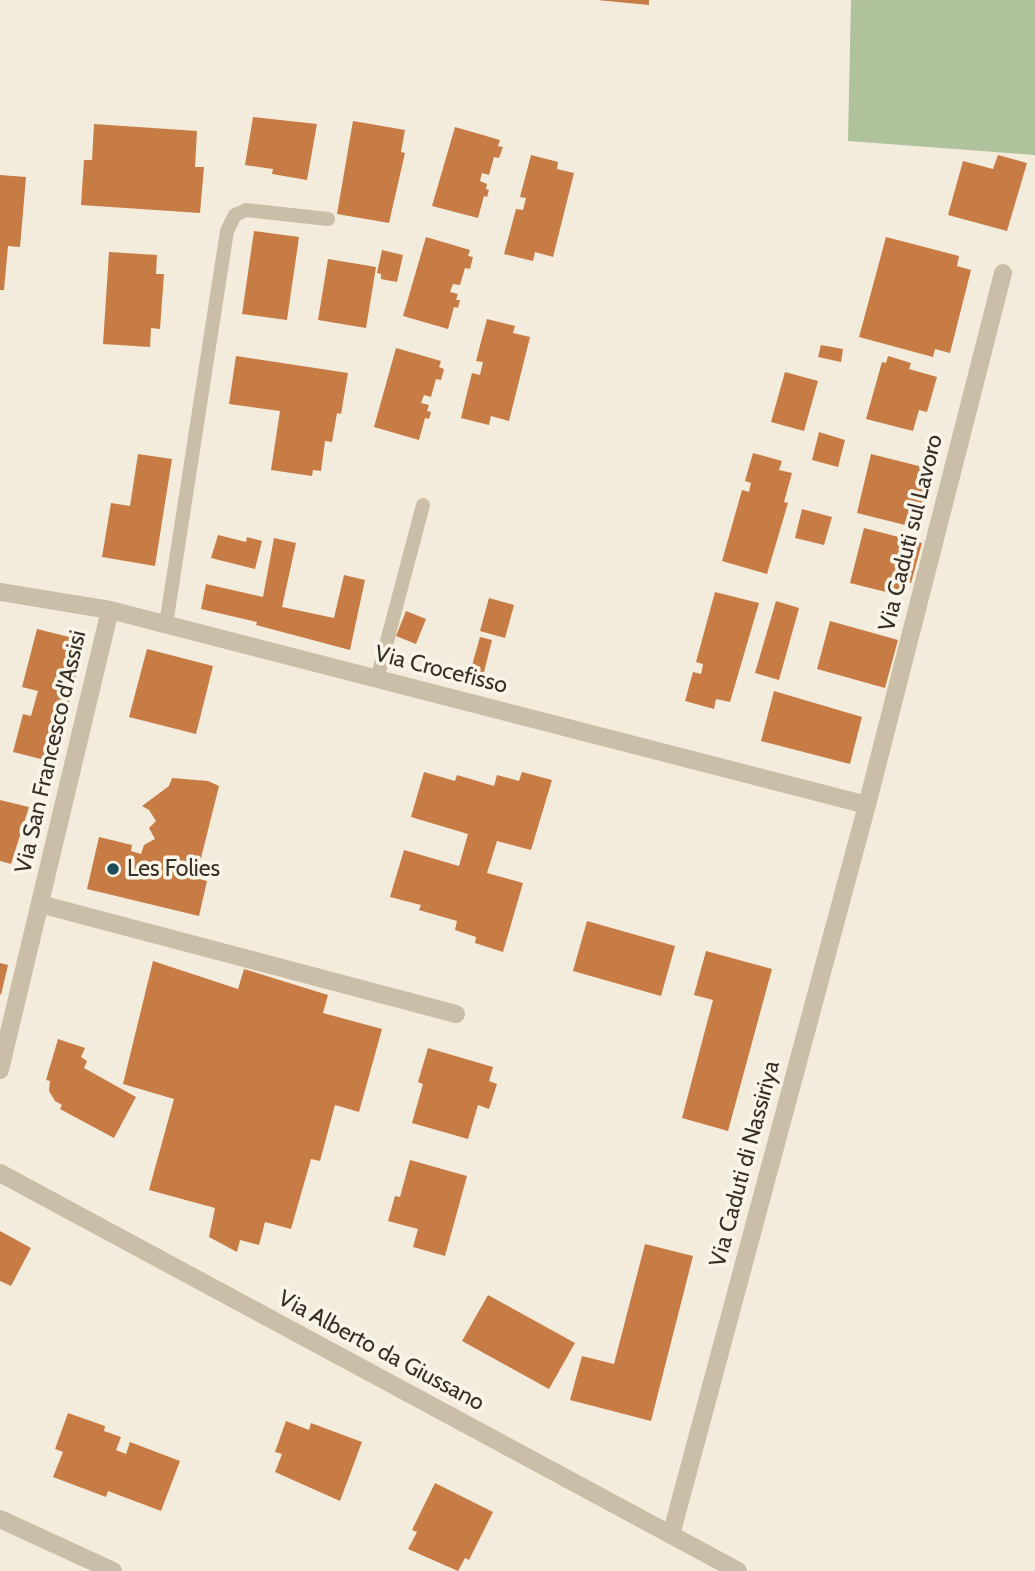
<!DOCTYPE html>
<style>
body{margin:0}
canvas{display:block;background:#f3ecdd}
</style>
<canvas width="1035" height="1571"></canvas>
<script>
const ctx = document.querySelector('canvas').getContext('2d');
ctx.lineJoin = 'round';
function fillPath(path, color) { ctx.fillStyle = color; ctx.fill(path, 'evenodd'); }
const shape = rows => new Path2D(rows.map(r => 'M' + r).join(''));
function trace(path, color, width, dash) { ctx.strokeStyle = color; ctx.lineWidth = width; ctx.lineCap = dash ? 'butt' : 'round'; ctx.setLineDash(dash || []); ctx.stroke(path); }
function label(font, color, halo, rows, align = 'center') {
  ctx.font = font + ' Cabin,sans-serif'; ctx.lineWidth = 7; ctx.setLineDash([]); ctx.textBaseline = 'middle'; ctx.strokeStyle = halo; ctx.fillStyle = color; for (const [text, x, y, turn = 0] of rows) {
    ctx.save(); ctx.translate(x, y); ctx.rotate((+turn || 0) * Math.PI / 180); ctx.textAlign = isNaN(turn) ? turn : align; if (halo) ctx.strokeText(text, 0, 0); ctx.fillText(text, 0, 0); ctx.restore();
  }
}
const green = shape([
 [851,0,1035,0,1035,155,848,141]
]);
const building = shape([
 [597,0,649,0,649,5],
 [253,117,317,124,307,180,272,174,273,169,245,165],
 [353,121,405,130,401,152,405,153,389,223,337,214],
 [94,124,197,131,195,167,204,167,200,213,81,205,84,160,92,160],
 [455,127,500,140,498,146,503,147,499,158,494,157,489,175,482,173,480,181,487,184,486,189,489,190,487,197,484,196,478,218,432,206],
 [531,155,558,162,557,169,574,173,553,257,535,252,533,261,504,254,516,209,523,210,526,198,520,197],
 [998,155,1027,163,1007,231,948,215,963,161,993,169],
 [0,175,26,177,20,247,8,246,4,290,0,290],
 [254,231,299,237,287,320,242,314],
 [426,237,470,250,468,256,473,257,470,269,465,268,460,285,453,284,450,292,458,294,456,300,460,300,458,308,454,307,448,329,403,316],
 [886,237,959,256,957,266,971,270,950,353,935,349,933,357,859,337],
 [382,250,403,255,397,282,381,279,381,274,377,273],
 [109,252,157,255,156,274,164,274,160,329,151,328,150,347,103,344],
 [328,259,376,267,366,328,318,320],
 [487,319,515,326,513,333,530,337,509,421,491,416,489,425,461,418,472,373,480,375,483,362,476,361],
 [821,345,843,349,841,362,818,357],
 [396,348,441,361,439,367,444,369,441,380,436,379,431,397,424,395,421,403,429,405,427,411,431,412,429,419,425,418,419,440,374,427],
 [236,356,348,373,341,414,337,413,332,442,325,441,321,471,313,470,312,476,271,470,280,411,229,404],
 [888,356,911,363,909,369,937,377,927,412,919,410,913,431,866,419,882,362,886,363],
 [785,372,818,381,804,431,771,422],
 [819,432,845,440,838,467,812,460],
 [753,453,782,461,779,470,792,473,784,502,788,503,767,574,722,561,742,490,749,492,751,483,745,481],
 [138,454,172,459,155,566,102,557,111,503,130,506],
 [871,454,931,469,917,528,857,513],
 [802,509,832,517,824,545,795,538],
 [864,528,922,543,911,583,906,581,902,596,850,583],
 [218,535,246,542,247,537,262,541,255,569,211,558],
 [274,538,296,543,282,607,334,618,344,575,365,580,350,650,256,625,257,622,201,609,206,584,263,597],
 [715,592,759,603,730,702,716,699,714,709,685,701,693,672,701,674,703,664,696,662],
 [489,598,514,605,505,638,480,631],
 [776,601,799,608,779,680,755,673],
 [406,611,426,619,416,644,396,636],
 [830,621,898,640,885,688,817,669],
 [37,629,85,641,53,762,13,752,23,714,31,716,38,691,22,687],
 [480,637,492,640,482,680,469,676],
 [147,649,213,666,196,734,129,717],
 [774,691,862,717,850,764,761,741],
 [424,772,455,781,457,775,494,786,497,775,519,781,522,772,552,780,531,850,497,841,487,873,523,883,503,952,475,943,476,937,455,930,457,921,419,910,421,905,390,897,404,850,459,866,468,834,411,817],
 [172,778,208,781,219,786,196,878,207,881,199,916,87,889,99,837,132,845,131,851,141,854,144,845,155,839,149,828,156,821,149,810,142,806,169,786],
 [0,800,29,807,11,864,0,861],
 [587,921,675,946,661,996,573,971],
 [706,951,772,969,728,1131,682,1118,713,1000,694,995],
 [153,961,238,989,244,969,328,995,323,1013,382,1029,359,1112,335,1105,320,1161,311,1159,291,1229,265,1222,259,1245,240,1240,237,1252,209,1237,215,1208,149,1190,174,1099,123,1084],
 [0,963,8,965,1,995,0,994],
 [58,1039,85,1048,81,1057,87,1061,84,1068,136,1097,114,1138,60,1109,62,1105,55,1101,49,1091,50,1081,46,1080],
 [428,1048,493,1067,489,1081,497,1084,489,1109,478,1105,468,1139,412,1123,423,1084,418,1082],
 [410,1160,467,1176,445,1256,413,1247,418,1229,388,1221,395,1196,400,1197],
 [0,1231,31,1248,11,1286,0,1281],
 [645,1244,693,1256,651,1421,570,1400,582,1356,614,1364],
 [488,1295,575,1343,549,1389,462,1341],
 [68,1413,105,1426,104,1431,121,1437,116,1450,126,1454,130,1442,180,1461,161,1511,108,1491,106,1497,53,1477,63,1452,55,1449],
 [286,1421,309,1430,311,1423,362,1442,340,1501,275,1472,282,1454,275,1452],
 [435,1483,493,1512,469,1560,465,1558,458,1571,408,1549,417,1532,412,1530]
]);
const service = shape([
 [166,624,227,231,235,215,246,210,328,219],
 [377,679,423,505]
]);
const minor = shape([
 [0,592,110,610,867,805],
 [40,904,456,1014],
 [0,1070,110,610],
 [0,1519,113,1571],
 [671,1535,867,805,1003,273]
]);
const tertiary = shape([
 [0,1173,738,1571]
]);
const markers = [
 [113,869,7,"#1d4b5a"]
];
const streetNames = [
 ["Via Caduti sul Lavoro",911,533,-76],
 ["Via Crocefisso",441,670,14],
 ["Via San Francesco d'Assisi",51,752,-77],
 ["Via Caduti di Nassiriya",745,1164,-75],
 ["Via Alberto da Giussano",381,1351,28]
];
const poiNames = [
 ["Les Folies",127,869]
];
fillPath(green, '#afc29c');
fillPath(building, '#c87c45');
trace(service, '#cbbea8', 14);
trace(minor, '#cbbea8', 18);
trace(tertiary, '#cbbea8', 18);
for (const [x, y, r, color] of markers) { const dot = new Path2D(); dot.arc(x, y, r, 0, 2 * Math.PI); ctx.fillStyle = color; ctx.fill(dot); trace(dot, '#faf5e9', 2.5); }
label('23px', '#383028', '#faf5e9', streetNames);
label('23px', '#383028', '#faf5e9', poiNames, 'left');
</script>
